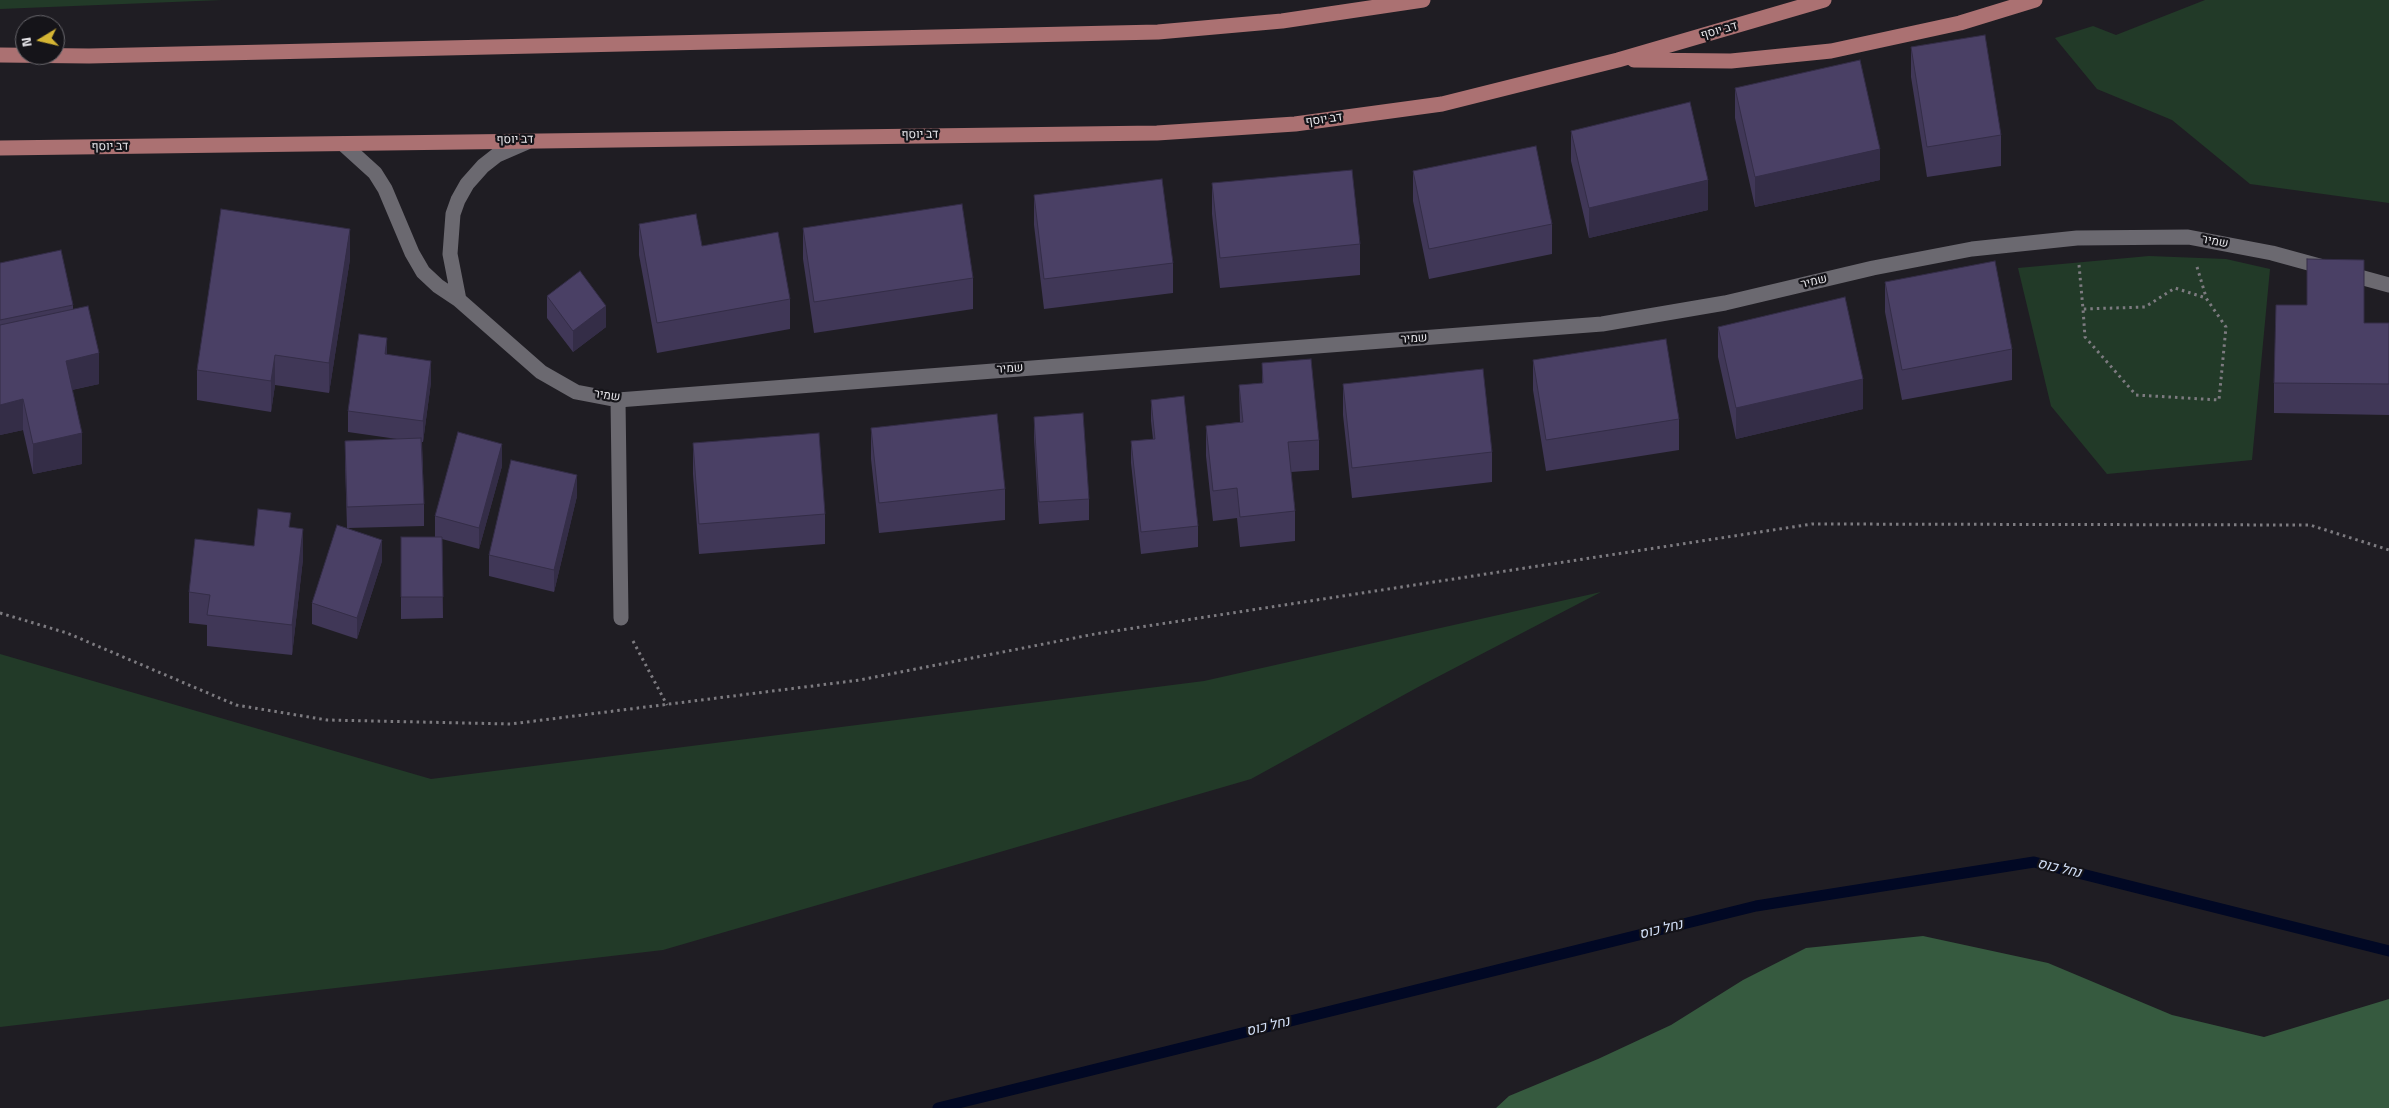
<!DOCTYPE html>
<meta charset="utf-8">
<style>
body{margin:0}
#map{position:relative;width:2389px;height:1108px;overflow:hidden;background:#1f1d23;font-family:"Titillium Web",sans-serif}
canvas{display:block}
.north{position:absolute;left:15px;top:15px;width:50px;height:50px;box-sizing:border-box;background:#151419;border:1px solid #68676c;border-radius:50%;rotate:261deg;font-size:14px;font-weight:700;line-height:20px;text-align:center;color:#e5e4e8}
.north::after{content:'';display:block;margin:auto;width:18px;height:22px;background:#d5b534;clip-path:polygon(50% 0,100% 100%,50% 72%,0 100%)}
</style>
<div id="map">
<canvas width="2389" height="1108"></canvas>
<div class="north">N</div>
</div>
<script>
const ctx = document.querySelector('canvas').getContext('2d');
ctx.lineJoin = 'round';
function fillPath(path, color) { ctx.fillStyle = color; ctx.fill(path, 'evenodd'); }
const shape = rows => new Path2D(rows.map(r => 'M' + r).join(''));
function trace(path, color, width, dash) { ctx.strokeStyle = color; ctx.lineWidth = width; ctx.lineCap = dash ? 'butt' : 'round'; ctx.setLineDash(dash || []); ctx.stroke(path); }
function label(font, color, halo, rows, align = 'center') {
  ctx.font = font + ' "Titillium Web",Heebo,sans-serif'; ctx.lineWidth = 4.5; ctx.setLineDash([]); ctx.textBaseline = 'middle'; ctx.strokeStyle = halo; ctx.fillStyle = color; for (const [text, x, y, turn = 0] of rows) {
    ctx.save(); ctx.translate(x, y); ctx.rotate((+turn || 0) * Math.PI / 180); ctx.textAlign = isNaN(turn) ? turn : align; if (halo) ctx.strokeText(text, 0, 0); ctx.fillText(text, 0, 0); ctx.restore();
  }
}
const green = shape([
 [0,0,222,0,0,9],
 [2205,0,2389,0,2389,203,2250,184,2172,120,2097,89,2055,38,2093,26,2116,35],
 [2149,256,2226,259,2270,269,2252,460,2107,474,2051,406,2018,268],
 [1601,592,1420,686,1251,779,663,950,0,1027,0,654,431,779,1204,681]
]);
const forest = shape([
 [1923,936,2048,963,2172,1015,2264,1037,2389,999,2389,1108,1496,1108,1509,1096,1598,1059,1671,1025,1743,980,1806,948]
]);
const stream = shape([
 [938,1108,1756,906,2034,862,2389,951]
]);
const path = shape([
 [2079,265,2083,309,2085,337,2136,395,2219,400,2226,327,2206,298,2175,288,2145,307,2083,309],
 [2197,267,2206,297],
 [0,613,67,633,236,705,327,720,511,724,860,680,1095,634,1812,524,2310,525,2389,550],
 [633,641,667,705]
]);
const minor = shape([
 [343,144,375,173,385,189,412,253,423,272,438,286,459,300,541,372,576,392,618,400,1602,324,1725,303,1873,268,1972,249,2077,238,2188,237,2272,253,2389,285],
 [459,300,450,254,453,214,458,200,467,184,483,166,497,155,527,142],
 [618,400,621,618]
]);
const major = shape([
 [0,55,89,56,1158,32,1282,21,1423,0],
 [1634,60,1731,61,1831,51,1960,23,2035,0],
 [0,148,1157,133,1295,124,1442,104,1618,60,1824,0]
]);
const wall = shape([
 [1911,47,2001,135,2001,166,1927,177,1911,77],
 [1735,88,1880,180,1755,207,1735,118],
 [1571,131,1708,210,1589,238,1571,161],
 [1413,171,1552,224,1552,254,1429,279,1413,201],
 [1212,183,1360,244,1360,275,1220,288,1212,214],
 [1034,195,1173,263,1173,293,1044,309,1034,225],
 [639,224,702,246,790,299,790,329,657,353,639,255],
 [803,228,973,278,973,309,814,333,803,259],
 [350,259,329,393,275,385,271,412,197,400,197,370],
 [0,263,73,305,73,309,99,384,72,390,82,464,33,474,23,430,0,435],
 [1885,282,2012,349,2012,380,1902,400,1885,312],
 [547,296,606,327,573,352,547,318],
 [2364,323,2389,323,2389,415,2274,413,2274,383],
 [1718,327,1863,409,1736,439,1718,357],
 [387,355,431,382,423,442,422,442,424,504,424,526,348,528,382,561,357,639,312,624,312,603,347,528,345,462,345,441,397,439,348,432,348,411],
 [1533,360,1679,419,1679,450,1546,471,1533,390],
 [1262,363,1319,440,1319,470,1291,472,1295,511,1295,541,1240,547,1237,518,1213,521,1206,456,1206,426,1240,422,1239,385,1262,383],
 [1343,384,1492,452,1492,482,1352,498,1343,415],
 [1151,400,1198,526,1198,547,1141,554,1131,463,1131,441,1153,439,1151,421],
 [1034,417,1089,499,1089,520,1039,524,1034,438],
 [871,428,1005,489,1005,520,879,533,871,459],
 [693,443,825,514,825,544,699,554,693,474],
 [502,466,479,549,442,539,443,618,401,619,401,537,435,537,435,516],
 [577,496,554,592,489,576,489,555],
 [291,527,303,559,292,655,207,646,207,625,189,623,189,592,254,546]
]);
const shadedWall = shape([
 [1880,149,1880,180,1755,207,1755,177],
 [1708,180,1708,210,1589,238,1589,208],
 [350,229,350,259,329,393,329,363],
 [606,306,606,327,573,352,573,331],
 [387,338,387,360,385,354],
 [99,353,99,384,66,391,66,361],
 [275,355,275,385,271,412,271,381],
 [431,361,431,382,423,442,423,421],
 [1863,379,1863,409,1736,439,1736,408],
 [23,399,23,430,0,435,0,405],
 [82,433,82,464,33,474,33,444],
 [502,444,502,466,479,549,479,528],
 [577,475,577,496,554,592,554,570],
 [303,529,303,559,292,655,292,625],
 [382,540,382,561,357,639,357,618]
]);
const building = shape([
 [1985,35,2001,135,1927,147,1911,47,1985,35],
 [1860,60,1880,149,1755,177,1735,88,1860,60],
 [1690,102,1708,180,1589,208,1571,131,1690,102],
 [1536,146,1552,224,1429,249,1413,171,1536,146],
 [1352,170,1360,244,1220,258,1212,183,1352,170],
 [1162,179,1173,263,1044,279,1034,195,1162,179],
 [962,204,973,278,814,302,803,228,962,204],
 [221,209,350,229,329,363,275,355,271,381,197,370,221,209],
 [696,214,702,246,778,232,790,299,657,323,639,224,696,214],
 [61,250,73,305,0,320,0,263,61,250],
 [2307,259,2364,260,2364,323,2389,323,2389,384,2274,383,2276,305,2307,305,2307,259],
 [1995,261,2012,349,1902,370,1885,282,1995,261],
 [580,271,606,306,573,331,547,296,580,271],
 [1845,297,1863,379,1736,408,1718,327,1845,297],
 [88,306,99,353,66,361,82,433,33,444,23,399,0,405,0,325,88,306],
 [359,334,387,338,385,354,431,361,423,421,348,411,359,334],
 [1666,339,1679,419,1546,440,1533,360,1666,339],
 [1311,359,1319,440,1288,442,1295,511,1240,517,1237,488,1213,491,1206,426,1243,422,1239,385,1263,383,1262,363,1311,359],
 [1483,369,1492,452,1352,468,1343,384,1483,369],
 [1184,396,1198,526,1141,532,1131,441,1155,439,1151,400,1184,396],
 [1083,413,1089,499,1039,502,1034,417,1083,413],
 [997,414,1005,489,879,503,871,428,997,414],
 [458,432,502,444,479,528,435,516,458,432],
 [819,433,825,514,699,524,693,443,819,433],
 [421,438,424,504,347,507,345,441,421,438],
 [511,460,577,475,554,570,489,555,511,460],
 [258,509,291,513,289,527,303,529,292,625,207,615,210,595,189,592,195,539,254,546,258,509],
 [337,525,382,540,357,618,312,603,337,525],
 [401,537,442,537,443,597,401,597,401,537]
]);
const streetNames = [
 ["דב יוסף",1719,31,-16],
 ["דב יוסף",1324,120,-8],
 ["דב יוסף",920,135,-1],
 ["דב יוסף",515,140,-1],
 ["דב יוסף",110,147,-1],
 ["שמיר",2215,242,11],
 ["שמיר",1814,282,-14],
 ["שמיר",1414,339,-4],
 ["שמיר",1010,369,-4],
 ["שמיר",607,396,8]
];
const waterNames = [
 ["נחל כוס",2059,869,13],
 ["נחל כוס",1661,930,-14],
 ["נחל כוס",1268,1027,-14]
];
fillPath(green, '#223a28');
fillPath(forest, '#365a3f');
trace(stream, '#010824', 11);
trace(path, '#7d7b80', 3, [2.5, 4]);
trace(minor, '#6b6970', 15);
trace(major, '#ab7172', 15);
fillPath(wall, '#403757');
fillPath(shadedWall, '#342d47');
fillPath(building, '#4a4065');
trace(building, '#342d47', 1);
label('12px', '#e5e4e8', '#151419', streetNames);
label('italic 14px', '#d5e2fa', '#151419', waterNames);
</script>
